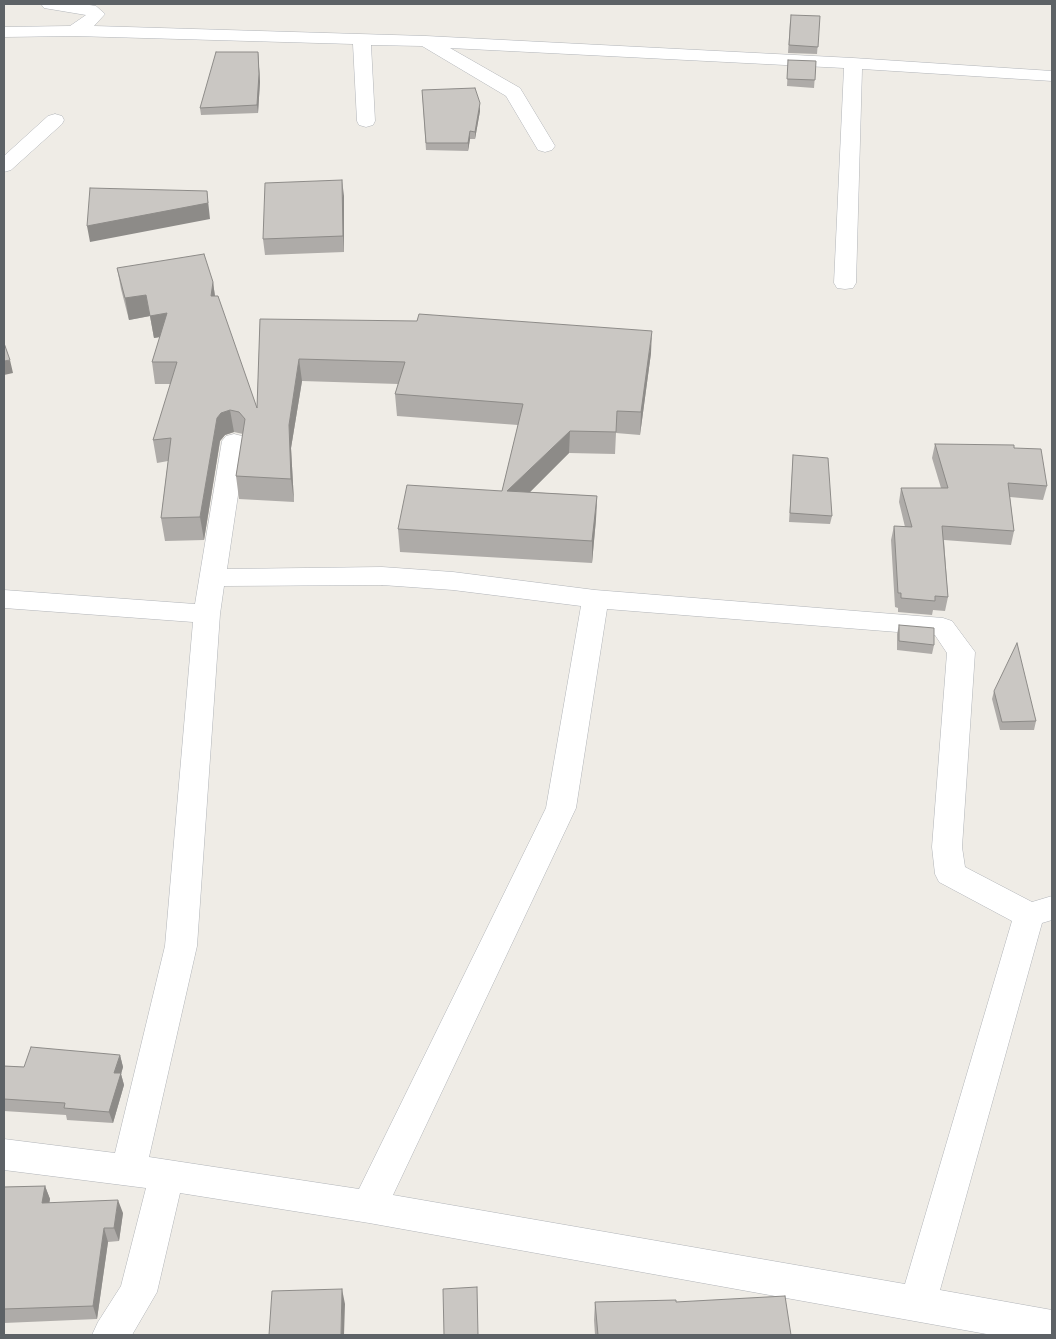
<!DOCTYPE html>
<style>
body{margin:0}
#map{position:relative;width:1056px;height:1339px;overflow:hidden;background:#efece6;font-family:Cabin,sans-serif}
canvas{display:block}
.frame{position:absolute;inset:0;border:5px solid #5d6266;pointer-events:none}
</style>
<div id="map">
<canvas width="1056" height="1339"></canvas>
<div class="frame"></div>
</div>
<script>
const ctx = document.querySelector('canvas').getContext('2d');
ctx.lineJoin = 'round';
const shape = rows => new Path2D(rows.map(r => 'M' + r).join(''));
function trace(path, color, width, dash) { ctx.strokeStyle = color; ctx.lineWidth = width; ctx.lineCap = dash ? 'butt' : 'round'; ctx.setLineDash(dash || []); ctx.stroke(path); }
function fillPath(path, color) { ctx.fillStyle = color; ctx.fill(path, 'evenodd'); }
const minor = shape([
 [41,4,83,4,96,6,105,14,94,26,426,36,853,58,1052,71,1052,81,862,69,856,283,853,288,845,289,837,288,834,283,844,68,450,48,520,88,555,146,552,150,545,152,538,150,506,96,422,46,371,45,375,121,373,125,366,127,359,125,357,121,353,44,74,36,4,37,4,27,70,26,86,15,44,8,41,4],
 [55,114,62,116,64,120,62,124,11,170,4,172,4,156,48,116,55,114],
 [234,434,242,436,246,441,227,569,382,567,453,572,595,590,943,618,952,621,975,652,962,847,965,867,1032,902,1052,896,1052,920,1042,923,940,1290,1052,1310,1052,1335,992,1335,369,1223,180,1193,157,1292,132,1335,92,1335,98,1322,121,1286,146,1188,4,1170,4,1139,115,1153,165,946,193,622,4,608,4,590,195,604,222,441,226,436,234,434],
 [382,585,453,590,581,606,546,808,359,1189,149,1157,197,946,220,614,224,586,382,585],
 [607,609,935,635,947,653,932,847,935,874,939,882,1012,921,905,1284,393,1195,576,808,607,609]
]);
const wall = shape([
 [820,16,817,54,788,53,790,22],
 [258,52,260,82,258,113,201,115,200,108],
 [816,61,814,88,787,86,788,67],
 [422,90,480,111,475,139,470,139,468,151,426,150],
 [344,196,344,252,265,255,263,239],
 [117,268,213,282,215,296,257,408,260,319,651,353,640,435,616,433,615,454,569,453,530,492,597,496,596,519,592,563,400,552,398,529,502,491,518,425,397,416,395,394,398,384,302,381,291,448,294,502,239,499,236,476,243,434,234,432,225,435,220,441,204,540,165,541,161,518,168,461,157,463,153,440,171,384,155,384,152,362,160,337,154,338,150,316,129,320,121,289],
 [935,444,1014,448,1047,486,1043,500,1010,497,1014,531,1011,545,944,540,948,597,945,611,933,610,932,615,898,612,898,608,895,607,891,540,894,526,905,527,899,502,901,488,941,488,932,458],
 [793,455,832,516,830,524,789,522],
 [899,625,934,645,932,654,897,650,897,634],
 [994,691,1036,721,1034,730,1000,730,992,699],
 [120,1055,123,1067,121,1074,124,1085,113,1123,67,1120,66,1115,4,1111,4,1066,24,1067],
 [45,1186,50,1199,49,1203,123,1213,119,1241,108,1242,97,1319,4,1323,4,1187],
 [595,1302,676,1302,791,1335,595,1335,594,1320]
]);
const shadedWall = shape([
 [258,52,260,82,258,113,257,105],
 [480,103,480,111,475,139,475,132],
 [470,131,470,139,468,151,468,143],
 [342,180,344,196,344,252,343,236],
 [207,191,210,219,90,242,87,226],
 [213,282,216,304,211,296],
 [146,295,150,316,129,320,125,298],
 [167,313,171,335,154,338,150,316],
 [652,331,651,353,640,435,641,412],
 [299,359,302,381,291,448,294,502,291,479,289,425],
 [10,360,13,373,4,375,4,361],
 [230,410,234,432,225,435,220,441,204,540,200,517,217,418,221,413],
 [570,431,569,453,508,514,507,491],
 [597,496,596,519,592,563,592,541],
 [120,1055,123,1067,121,1074,124,1085,113,1123,109,1112,114,1073],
 [45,1186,50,1199,47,1217,42,1203],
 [118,1200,123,1213,119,1241,114,1228],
 [104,1228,108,1242,97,1319,93,1306],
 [342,1289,345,1304,344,1335,341,1335]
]);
const building = shape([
 [791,15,820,16,818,47,789,45,791,15],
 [216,52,258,52,259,74,257,105,200,108,216,52],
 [788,60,816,61,815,80,787,79,788,60],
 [475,88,480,103,475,132,470,131,468,143,426,143,422,90,475,88],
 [342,180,343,236,263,239,265,183,342,180],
 [90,188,207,191,208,203,87,226,90,188],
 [204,254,213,282,211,296,218,296,257,408,260,319,417,321,419,314,652,331,641,412,617,411,616,432,570,431,507,491,597,496,592,541,398,529,407,485,502,491,523,404,395,394,405,362,299,359,289,425,291,479,236,476,245,419,239,412,230,410,221,413,217,418,200,517,161,518,171,438,153,440,177,362,152,362,167,313,150,316,146,295,125,298,117,268,204,254],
 [4,343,10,360,4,361,4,343],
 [935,444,1014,445,1014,448,1041,449,1047,486,1008,483,1014,531,942,526,948,597,935,596,935,601,901,598,901,593,898,593,894,526,912,527,901,488,948,488,935,444],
 [793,455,828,458,832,516,790,513,793,455],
 [899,625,934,628,934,645,899,641,899,625],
 [1017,643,1036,721,1002,722,994,691,1017,643],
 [31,1047,120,1055,114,1073,121,1073,109,1112,64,1108,65,1103,4,1099,4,1066,24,1067,31,1047],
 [45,1186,42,1203,118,1200,114,1228,104,1228,93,1306,4,1309,4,1187,45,1186],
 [477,1287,478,1335,444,1335,443,1289,477,1287],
 [342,1289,341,1335,269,1335,272,1291,342,1289],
 [785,1296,791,1335,598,1335,595,1302,676,1300,676,1302,785,1296]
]);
trace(minor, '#b1b4b8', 1);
fillPath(minor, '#fff');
fillPath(wall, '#aeaba8');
fillPath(shadedWall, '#8d8b88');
fillPath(building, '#cac7c3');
trace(building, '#8d8b88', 1);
</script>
